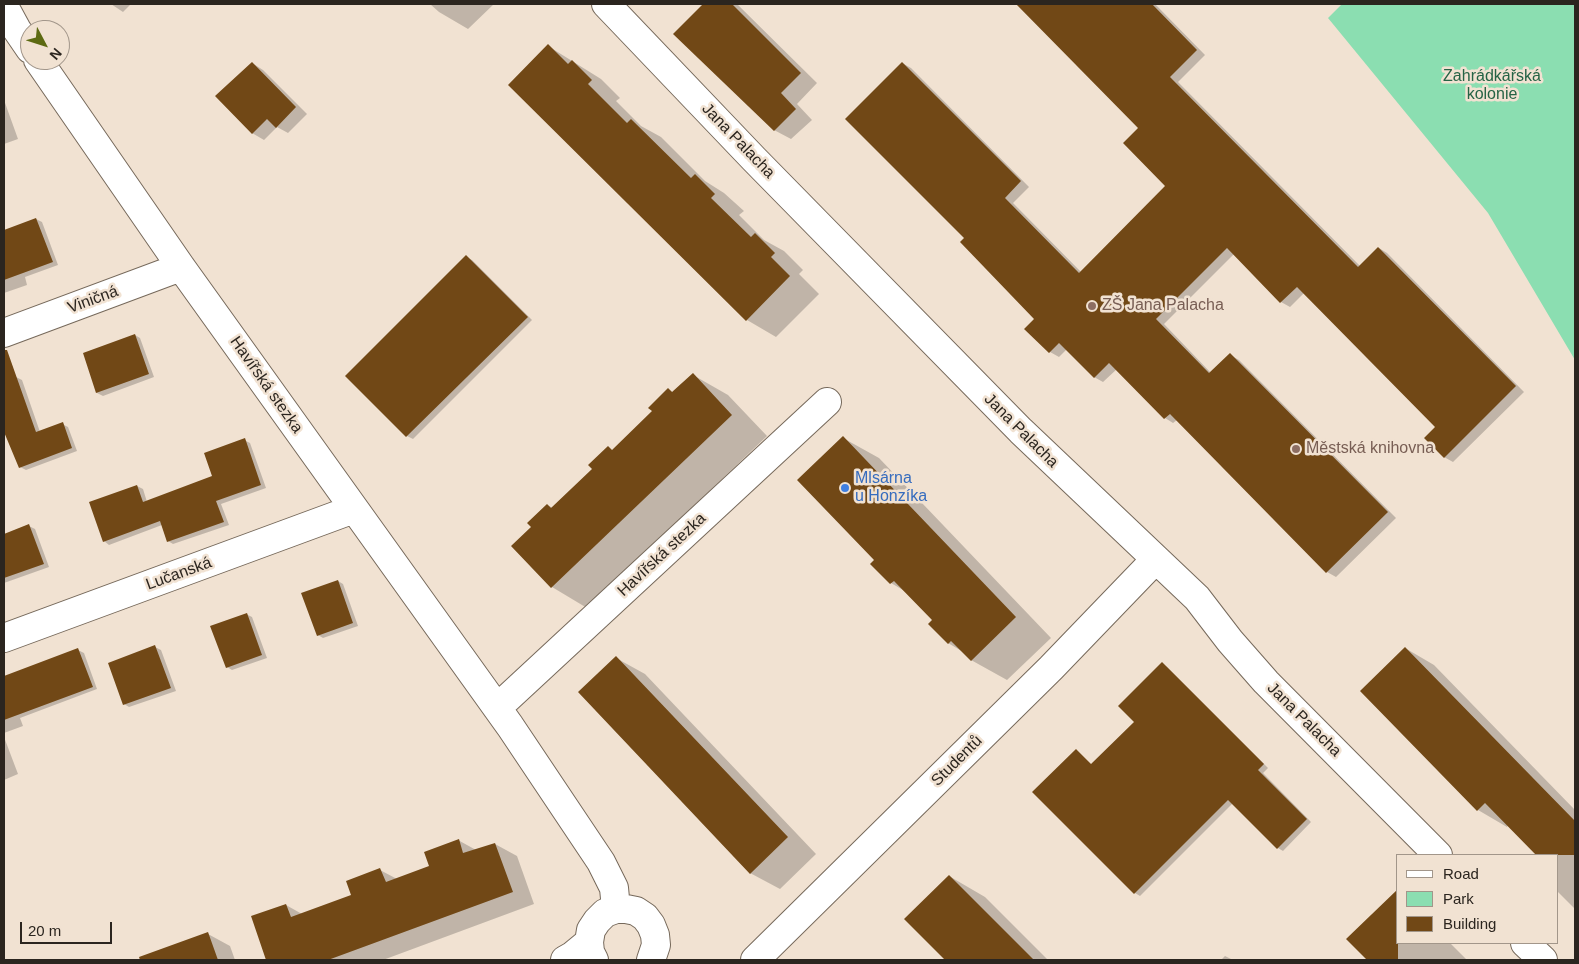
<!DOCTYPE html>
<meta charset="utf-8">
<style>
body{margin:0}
#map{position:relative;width:1579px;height:964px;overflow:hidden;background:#f1e2d2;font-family:Helvetica,sans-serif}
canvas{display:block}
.frame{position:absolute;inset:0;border:5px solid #2b251f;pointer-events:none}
.legend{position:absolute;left:1396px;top:854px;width:162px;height:90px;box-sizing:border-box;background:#f1e2d2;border:1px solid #a2968a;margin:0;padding:6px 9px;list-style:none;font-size:15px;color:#2b251f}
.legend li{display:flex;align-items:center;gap:10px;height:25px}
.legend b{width:25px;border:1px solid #a2968a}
.north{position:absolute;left:20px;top:20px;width:50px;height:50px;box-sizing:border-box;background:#f1e2d2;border:1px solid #a2968a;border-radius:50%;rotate:130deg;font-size:14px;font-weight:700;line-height:20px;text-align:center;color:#2b251f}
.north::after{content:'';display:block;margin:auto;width:18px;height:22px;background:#5d6a12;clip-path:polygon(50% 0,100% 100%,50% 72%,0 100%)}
.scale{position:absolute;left:20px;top:922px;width:92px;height:22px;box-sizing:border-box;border:2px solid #2b251f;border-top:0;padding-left:6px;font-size:15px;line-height:18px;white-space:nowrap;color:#2b251f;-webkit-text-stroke:4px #f1e2d2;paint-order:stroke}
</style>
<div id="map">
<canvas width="1579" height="964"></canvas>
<div class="frame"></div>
<ul class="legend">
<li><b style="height:6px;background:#fff"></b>Road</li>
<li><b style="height:14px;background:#8bdeb1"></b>Park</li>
<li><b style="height:14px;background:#714816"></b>Building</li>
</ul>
<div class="north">N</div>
<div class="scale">20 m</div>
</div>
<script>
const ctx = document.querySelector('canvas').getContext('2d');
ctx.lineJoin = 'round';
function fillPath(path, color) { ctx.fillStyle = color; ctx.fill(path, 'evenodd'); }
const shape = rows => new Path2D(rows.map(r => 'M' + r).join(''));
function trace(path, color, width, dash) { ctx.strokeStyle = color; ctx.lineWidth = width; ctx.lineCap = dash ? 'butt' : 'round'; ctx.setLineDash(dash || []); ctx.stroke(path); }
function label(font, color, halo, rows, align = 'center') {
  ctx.font = font + ' Helvetica,sans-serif'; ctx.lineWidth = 5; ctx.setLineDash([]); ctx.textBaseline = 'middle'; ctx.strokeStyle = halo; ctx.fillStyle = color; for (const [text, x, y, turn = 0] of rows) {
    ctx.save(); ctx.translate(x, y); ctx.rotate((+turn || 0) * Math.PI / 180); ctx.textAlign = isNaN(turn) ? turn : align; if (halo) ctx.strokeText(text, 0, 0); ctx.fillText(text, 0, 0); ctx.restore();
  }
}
const green = shape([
 [1342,4,1575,4,1575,360,1488,213,1328,18]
]);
const shadow = shape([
 [111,4,131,4,123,12],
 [430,4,494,4,468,29,439,12],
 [705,4,737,4,817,83,797,104,812,120,791,139,774,130,675,34],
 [1018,4,1155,4,1205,55,1178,82,1360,266,1379,248,1387,253,1524,392,1453,462,1444,457,1437,427,1304,293,1290,307,1281,302,1234,254,1164,324,1211,373,1230,355,1239,360,1396,518,1336,577,1327,572,1177,420,1173,423,1165,418,1117,369,1103,382,1094,377,1067,349,1059,357,1050,352,1036,319,965,238,902,63,911,68,1029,187,1013,203,1081,272,1167,186,1140,128],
 [548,46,601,79,620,98,616,101,641,126,661,137,705,181,724,193,744,211,739,215,764,240,784,251,803,270,799,274,819,294,776,337,747,320,510,85],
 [252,63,263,70,307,114,288,133,277,127,264,140,252,133],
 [4,100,18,139,4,144],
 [36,219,42,222,58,265,25,277,27,285,4,293,4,232],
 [466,257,472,260,532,320,413,439,407,436,347,376],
 [135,335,140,338,154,377,103,396,97,393,85,354],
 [693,375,728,395,767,436,587,608,552,587,533,527,547,505,553,508,593,469,608,448,613,451,654,411,669,390,674,393],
 [16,377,22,380,40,432,62,424,68,427,77,451,26,470,20,467,5,433,4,433,4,382],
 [843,438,879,458,1051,638,1007,680,971,660,965,653,948,643,933,620,908,593,891,583,876,560],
 [244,440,250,443,266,488,221,504,229,525,173,544,168,541,162,525,109,545,104,541,137,486,143,489,147,502,214,477],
 [29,526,35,529,49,567,4,583,4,535],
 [338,581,343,584,358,626,323,638,318,635],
 [246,614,252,617,267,658,232,670,227,667],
 [155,647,161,650,176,691,129,707,124,704],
 [1405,648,1434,665,1575,810,1575,909,1558,892,1558,855,1538,855,1508,825,1507,827,1478,810,1362,691],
 [78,650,84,653,97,689,20,718,23,726,4,733,4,677],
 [616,658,645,674,816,854,780,889,750,873],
 [1162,664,1167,667,1268,768,1263,773,1311,822,1283,851,1278,848,1233,803,1140,896,1135,893,1034,792,1076,751,1092,765,1136,722],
 [4,737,18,774,4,780],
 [458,840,476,850,495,844,517,856,534,904,383,960,267,960,253,917,286,905,302,914,352,896,380,870,397,879,430,867],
 [949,876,985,897,1048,960,946,960,906,919],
 [208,934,230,946,235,960,177,960],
 [1348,939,1398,943,1450,943,1467,960,1369,960],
 [1225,956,1233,960,1221,960]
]);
const building = shape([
 [703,4,732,4,801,73,781,93,796,109,774,131,673,34],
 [1016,4,1152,4,1197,50,1170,77,1358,267,1378,247,1516,386,1444,458,1424,438,1435,427,1297,287,1280,303,1227,248,1156,319,1209,373,1230,353,1388,512,1326,573,1170,414,1164,419,1109,363,1094,378,1059,343,1049,353,1024,329,1034,319,960,242,964,238,845,119,902,62,1021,181,1005,198,1079,273,1165,186,1123,143,1138,128],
 [548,44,568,64,572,60,592,80,588,84,627,123,631,119,691,178,695,174,715,194,711,198,751,237,755,233,775,253,771,257,790,276,746,321,508,85],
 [252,62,296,107,276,128,267,119,252,134,215,96],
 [36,218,53,262,4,280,4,230],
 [466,255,528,317,406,437,345,376],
 [135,334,149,374,96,393,83,353],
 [4,350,7,350,36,432,63,422,72,448,19,468,4,432],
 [693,373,732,415,551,588,511,546,531,527,527,523,547,504,551,508,592,469,588,465,608,446,612,450,652,411,648,408,668,388,672,392],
 [843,436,1016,617,971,661,951,641,948,644,928,624,932,620,894,581,890,584,870,564,874,560,797,480],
 [245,438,261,485,216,501,224,522,167,542,160,521,103,542,89,502,137,485,143,502,212,476,204,453],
 [29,524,44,564,4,578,4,534],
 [338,580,353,623,317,636,301,593],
 [247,613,262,655,226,668,210,626],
 [155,645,171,688,123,705,108,663],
 [1405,647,1575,821,1575,855,1536,855,1485,803,1477,811,1360,691],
 [78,648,93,687,4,720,4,676],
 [616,656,788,837,750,874,578,692],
 [1162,662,1264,764,1258,770,1307,819,1277,849,1228,800,1134,894,1032,792,1076,749,1091,764,1134,722,1118,706],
 [459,839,463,853,495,843,513,892,328,960,266,960,251,916,286,904,291,917,351,895,346,881,380,868,386,882,429,866,424,852],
 [949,875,1034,960,945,960,904,919],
 [1398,889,1398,960,1367,960,1346,939],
 [208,932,218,960,140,960,139,957]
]);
const minor = shape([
 [606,4,754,159,1021,431,1197,598,1230,641,1266,682,1438,855],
 [4,6,17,30,30,49],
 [38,60,181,267,510,726,601,862,614,888,616,909],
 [4,333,181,267],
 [4,638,354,509],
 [497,708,827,402],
 [1525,943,1543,960],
 [565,960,572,956,589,942],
 [594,960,590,952,589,942,591,930,597,921,605,913,616,909,626,909,636,911,645,917,651,925,655,935,656,945,651,960],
 [755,960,1051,668,1155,560]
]);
const markers = [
 [1092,306,5,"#8d6e63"],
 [1296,449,5,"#8d6e63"],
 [845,488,5,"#3f7fe0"]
];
const parkNames = [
 ["Zahrádkářská",1492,77],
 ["kolonie",1492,95]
];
const streetNames = [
 ["Jana Palacha",738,141,46],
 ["Viničná",93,300,-20],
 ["Havířská stezka",266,385,55],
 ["Jana Palacha",1021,431,45],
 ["Havířská stezka",662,555,-43],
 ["Lučanská",179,574,-20],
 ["Jana Palacha",1304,720,45],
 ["Studentů",957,761,-45]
];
const educationNames = [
 ["ZŠ Jana Palacha",1102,306],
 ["Městská knihovna",1306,449]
];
const shopNames = [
 ["Mlsárna",855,479],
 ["u Honzíka",855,497]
];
fillPath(green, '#8bdeb1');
fillPath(shadow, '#0003');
fillPath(building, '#714816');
trace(minor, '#76695b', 30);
trace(minor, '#fff', 28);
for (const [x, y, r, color] of markers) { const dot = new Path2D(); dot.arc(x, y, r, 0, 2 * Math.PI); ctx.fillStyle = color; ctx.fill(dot); trace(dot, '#f1e2d2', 2); }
label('16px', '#256345', '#f1e2d2', parkNames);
label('16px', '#2b251f', '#f1e2d2', streetNames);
label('16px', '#785e54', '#f1e2d2', educationNames, 'left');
label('16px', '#366cbe', '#f1e2d2', shopNames, 'left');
</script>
